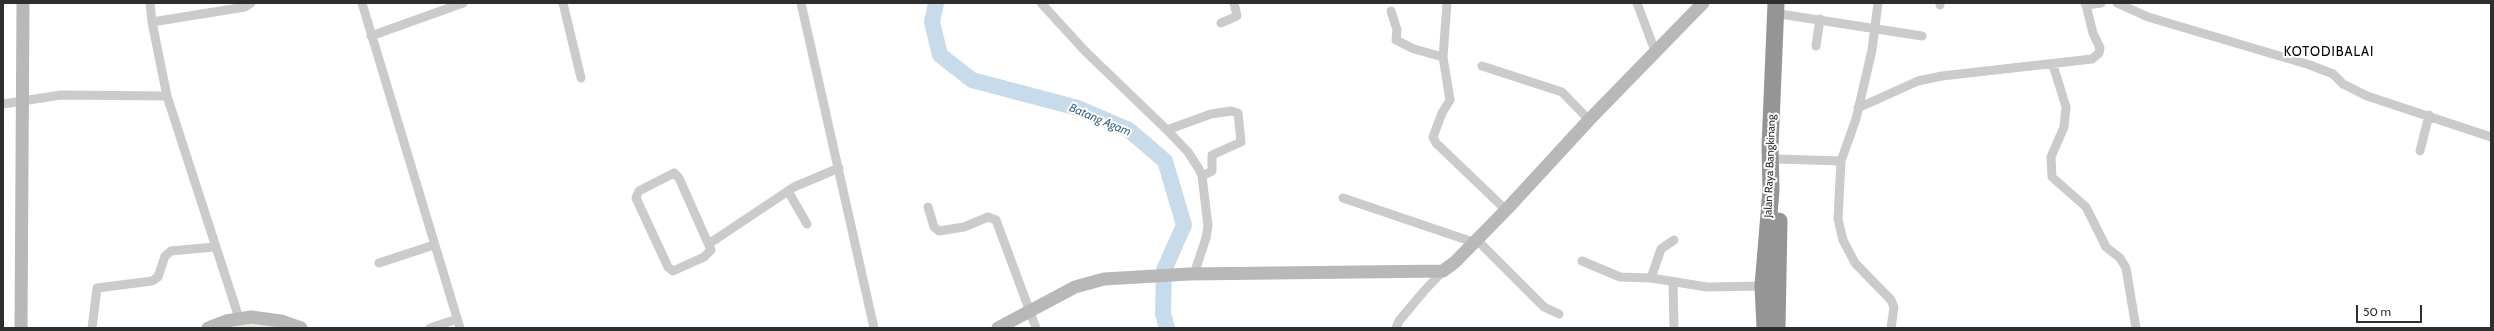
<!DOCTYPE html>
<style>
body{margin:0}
#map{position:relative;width:2494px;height:331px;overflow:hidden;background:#fff;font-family:Cabin,sans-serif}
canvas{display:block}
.frame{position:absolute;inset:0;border:4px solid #2e2e2e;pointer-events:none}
.scale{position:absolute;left:2356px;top:305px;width:66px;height:18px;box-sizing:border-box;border:2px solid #2e2e2e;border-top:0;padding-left:5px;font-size:12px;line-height:14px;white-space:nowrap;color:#2e2e2e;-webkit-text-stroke:3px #fff;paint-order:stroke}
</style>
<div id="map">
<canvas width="2494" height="331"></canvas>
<div class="frame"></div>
<div class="scale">50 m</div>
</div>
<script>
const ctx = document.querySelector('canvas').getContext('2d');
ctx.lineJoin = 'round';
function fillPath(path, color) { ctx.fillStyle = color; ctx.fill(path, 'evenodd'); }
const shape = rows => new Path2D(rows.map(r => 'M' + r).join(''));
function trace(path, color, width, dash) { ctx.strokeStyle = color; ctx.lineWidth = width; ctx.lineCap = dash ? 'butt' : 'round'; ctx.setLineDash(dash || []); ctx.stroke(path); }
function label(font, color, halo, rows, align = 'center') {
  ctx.font = font + ' Cabin,sans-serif'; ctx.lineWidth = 4; ctx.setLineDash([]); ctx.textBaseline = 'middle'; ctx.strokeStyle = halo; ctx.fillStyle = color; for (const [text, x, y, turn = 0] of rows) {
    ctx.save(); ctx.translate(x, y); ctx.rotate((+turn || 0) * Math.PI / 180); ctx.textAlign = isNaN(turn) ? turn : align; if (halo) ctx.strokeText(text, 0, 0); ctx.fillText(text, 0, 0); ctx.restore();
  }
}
const green = shape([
 [250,323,285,328,227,328]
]);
const river = shape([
 [936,3,932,22,940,55,972,80,1078,108,1129,130,1165,161,1184,225,1164,270,1163,314,1167,328]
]);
const street = shape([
 [150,3,152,22],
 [362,3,460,328],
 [563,3,581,78],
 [801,3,874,328],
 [1041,3,1085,51,1167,130,1188,152,1199,169,1202,176,1208,226,1206,238,1194,274],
 [1447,3,1443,57,1450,100,1442,113,1433,137,1436,143,1506,210],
 [1637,3,1655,51],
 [1878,3,1872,50,1856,119,1841,161,1838,219,1843,240,1855,263,1891,300,1894,307,1891,328],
 [2085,3,2086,5,2101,3],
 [2117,3,2148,17,2310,65,2333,74,2343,84,2367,96,2491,137],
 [1940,5,1940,3],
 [1391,11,1397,30,1396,40,1414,49,1443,57],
 [1780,14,1922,36],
 [1221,23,1237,16,1234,3],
 [371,36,463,3],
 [1816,46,1820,19],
 [2053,65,2066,107,2064,127,2051,157,2052,177,2086,207,2106,247,2120,258,2126,268,2136,328],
 [1482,66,1562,92,1589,120],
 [3,104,61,95,167,96],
 [1858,108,1918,81,1942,76,2092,59,2099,53,2100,48,2093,33,2086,5],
 [1167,130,1211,114,1231,111,1238,113,1241,142,1212,155,1212,171,1202,176],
 [2420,151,2429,115],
 [1778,159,1841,161],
 [674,173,679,178,711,250,704,257,673,271,668,267,636,198,639,191,674,173],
 [788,191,807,224],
 [1343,198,1473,242],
 [928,207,934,227,939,231,964,227,988,217,996,220,1036,328],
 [1476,239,1544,307,1559,314],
 [710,243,794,187,839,168],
 [1582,261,1620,277,1651,278,1707,287,1763,286],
 [379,263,434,245],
 [1651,278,1661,249,1674,240],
 [1673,282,1674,328],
 [239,318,167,96,152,22,245,7,251,3],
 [92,328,97,288,152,281,158,277,165,256,171,251,214,247],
 [430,328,457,319],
 [1396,328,1399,321,1424,291,1443,271]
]);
const secondary = shape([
 [21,328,23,3],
 [208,328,226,321,251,317,281,321,301,328],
 [998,328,1075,287,1104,279,1189,274,1443,271,1455,262,1506,210,1589,120,1703,3]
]);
const highway = shape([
 [1765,328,1763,286,1771,190,1770,147,1776,3],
 [1777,328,1779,221]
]);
const streetNames = [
 ["Jalan Raya Bangkinang",1770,166,-88]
];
const waterNames = [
 ["Batang Agam",1100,120,23]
];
const quarterNames = [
 ["KOTODIBALAI",2329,52]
];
fillPath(green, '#e3ebdb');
trace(river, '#c8dbea', 16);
trace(street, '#cbcbcb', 9);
trace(secondary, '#b8b8b8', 13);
trace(highway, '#959595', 17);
label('11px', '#2e2e2e', '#fff', streetNames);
label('italic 12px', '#3e6a8d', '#fff', waterNames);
ctx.letterSpacing = '1px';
label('13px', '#000', '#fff', quarterNames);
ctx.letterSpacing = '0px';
</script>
